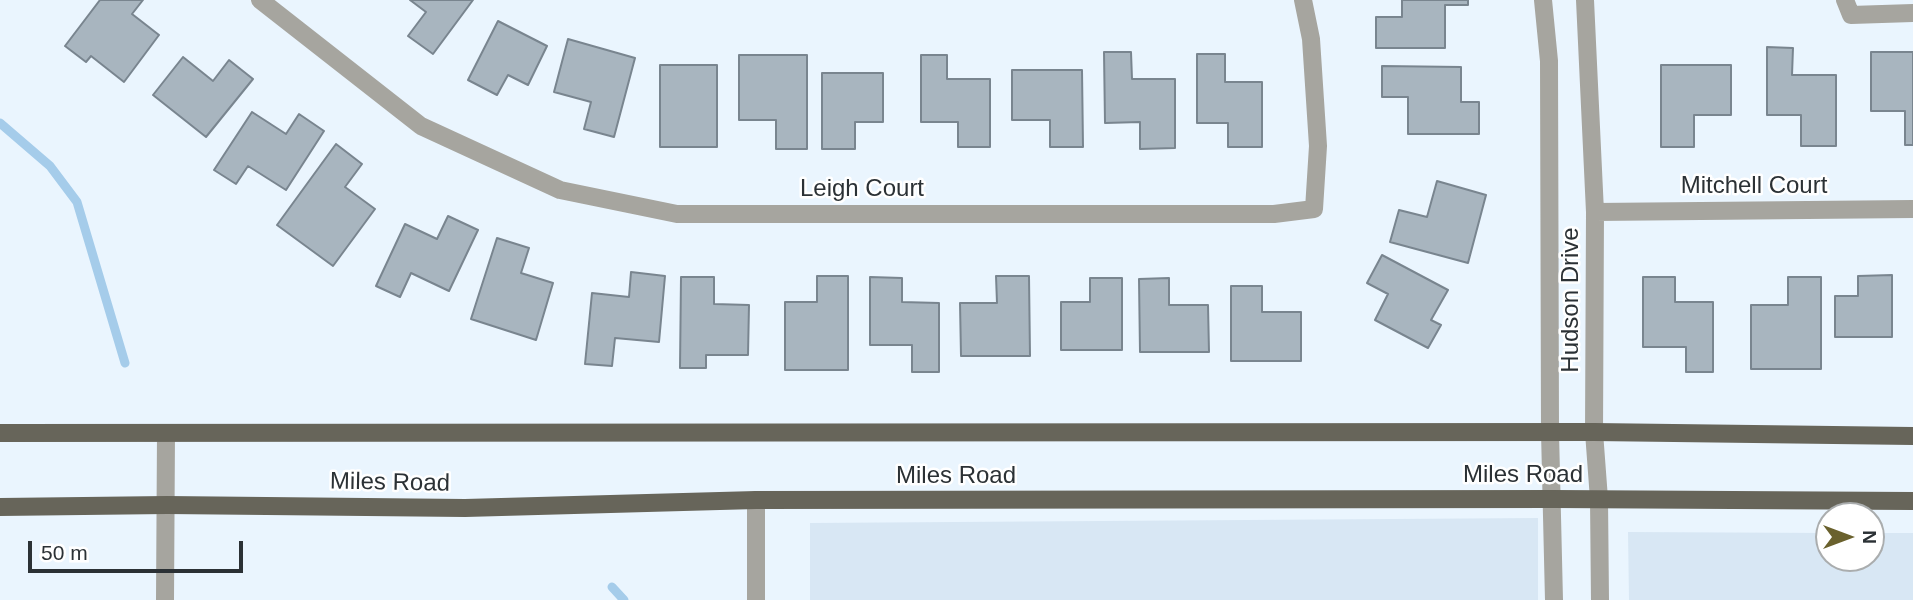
<!DOCTYPE html>
<style>
body{margin:0}
#map{position:relative;width:1913px;height:600px;overflow:hidden;background:#eaf5fe;font-family:Arial,sans-serif}
canvas{display:block}
.north{position:absolute;left:1815px;top:502px;width:70px;height:70px;box-sizing:border-box;background:#fff;border:2px solid #aaadae;border-radius:50%;rotate:90deg;font-size:19px;font-weight:700;line-height:28px;text-align:center;color:#2b3135}
.north::after{content:'';display:block;margin:auto;width:24px;height:32px;background:#6a612d;clip-path:polygon(50% 0,100% 100%,50% 72%,0 100%)}
.scale{position:absolute;left:28px;top:541px;width:215px;height:32px;box-sizing:border-box;border:4px solid #2b3135;border-top:0;padding-left:9px;font-size:21px;line-height:24px;white-space:nowrap;color:#2b3135;-webkit-text-stroke:5px #fff;paint-order:stroke}
</style>
<div id="map">
<canvas width="1913" height="600"></canvas>
<div class="north">N</div>
<div class="scale">50 m</div>
</div>
<script>
const ctx = document.querySelector('canvas').getContext('2d');
ctx.lineJoin = 'round';
function fillPath(path, color) { ctx.fillStyle = color; ctx.fill(path, 'evenodd'); }
const shape = rows => new Path2D(rows.map(r => 'M' + r).join(''));
function trace(path, color, width, dash) { ctx.strokeStyle = color; ctx.lineWidth = width; ctx.lineCap = dash ? 'butt' : 'round'; ctx.setLineDash(dash || []); ctx.stroke(path); }
function label(font, color, halo, rows, align = 'center') {
  ctx.font = font + ' Arial,sans-serif'; ctx.lineWidth = 5; ctx.setLineDash([]); ctx.textBaseline = 'middle'; ctx.strokeStyle = halo; ctx.fillStyle = color; for (const [text, x, y, turn = 0] of rows) {
    ctx.save(); ctx.translate(x, y); ctx.rotate((+turn || 0) * Math.PI / 180); ctx.textAlign = isNaN(turn) ? turn : align; if (halo) ctx.strokeText(text, 0, 0); ctx.fillText(text, 0, 0); ctx.restore();
  }
}
const built = shape([
 [1538,518,1538,600,810,600,810,523],
 [1628,532,1829,533,1829,558,1871,558,1871,533,1913,533,1913,600,1629,600]
]);
const stream = shape([
 [0,123,50,166,77,202,125,363],
 [612,587,624,600]
]);
const building = shape([
 [100,0,143,0,132,14,159,35,124,82,91,56,86,62,65,46,100,0],
 [410,0,473,0,433,54,408,36,426,12,410,0],
 [1402,0,1468,0,1468,5,1445,5,1445,48,1376,48,1376,17,1402,17,1402,0],
 [498,21,547,46,528,85,508,75,497,95,468,80,498,21],
 [568,39,635,58,614,137,584,129,591,102,554,92,568,39],
 [1767,47,1793,48,1792,75,1836,75,1836,146,1801,146,1801,115,1767,115,1767,47],
 [1104,52,1131,52,1132,79,1175,79,1175,148,1140,149,1140,122,1105,123,1104,52],
 [1871,52,1913,52,1913,145,1905,145,1905,111,1871,111,1871,52],
 [1197,54,1225,54,1225,82,1262,82,1262,147,1228,147,1228,123,1197,123,1197,54],
 [739,55,807,55,807,149,776,149,776,120,739,120,739,55],
 [921,55,947,55,947,79,990,79,990,147,958,147,958,122,921,122,921,55],
 [183,57,213,81,229,60,253,79,206,137,153,95,183,57],
 [660,65,717,65,717,147,660,147,660,65],
 [1661,65,1731,65,1731,115,1694,115,1694,147,1661,147,1661,65],
 [1382,66,1461,67,1461,102,1479,102,1479,134,1408,134,1408,97,1382,97,1382,66],
 [1012,70,1082,70,1083,147,1050,147,1050,120,1012,120,1012,70],
 [822,73,883,73,883,122,855,122,855,149,822,149,822,73],
 [252,112,286,134,299,114,324,131,286,190,248,166,236,184,214,170,252,112],
 [336,144,362,164,345,187,375,209,333,266,277,225,336,144],
 [1437,181,1486,195,1468,263,1390,242,1399,210,1427,217,1437,181],
 [448,216,478,230,449,291,411,273,400,297,376,286,405,224,437,239,448,216],
 [497,238,529,248,521,273,553,283,536,340,471,319,497,238],
 [1382,255,1448,290,1431,320,1441,325,1428,348,1375,320,1388,294,1367,283,1382,255],
 [631,272,665,276,659,342,615,338,612,366,585,364,592,293,629,297,631,272],
 [1892,275,1892,337,1835,337,1835,296,1858,296,1858,276,1892,275],
 [817,276,848,276,848,370,785,370,785,302,817,302,817,276],
 [996,276,1029,276,1030,356,961,356,960,303,997,303,996,276],
 [681,277,714,277,714,304,749,305,748,355,706,355,706,368,680,368,681,277],
 [870,277,902,278,902,302,939,303,939,372,912,372,912,345,870,345,870,277],
 [1643,277,1675,277,1675,302,1713,302,1713,372,1686,372,1686,347,1643,347,1643,277],
 [1788,277,1821,277,1821,369,1751,369,1751,305,1788,305,1788,277],
 [1090,278,1122,278,1122,350,1061,350,1061,302,1090,302,1090,278],
 [1169,278,1169,305,1208,305,1209,352,1140,352,1139,279,1169,278],
 [1231,286,1262,286,1262,312,1301,312,1301,361,1231,361,1231,286]
]);
const minor = shape([
 [260,0,421,126,560,190,677,214,1274,214,1314,209,1318,146,1311,39,1303,0],
 [1543,0,1549,61,1550,432,1554,600],
 [1585,0,1595,212,1594,432,1599,499,1600,600],
 [1845,0,1851,15,1913,13],
 [1595,212,1913,209],
 [756,500,756,600],
 [165,600,166,433]
]);
const major = shape([
 [0,433,1594,432,1913,436],
 [0,507,167,505,465,508,756,500,1553,499,1913,501]
]);
const streetNames = [
 ["Mitchell Court",1754,186],
 ["Leigh Court",862,189],
 ["Hudson Drive",1571,300,-90],
 ["Miles Road",1523,475],
 ["Miles Road",956,476],
 ["Miles Road",390,483,1]
];
fillPath(built, '#d8e7f4');
trace(stream, '#a5ccea', 9);
fillPath(building, '#a8b5bf');
trace(building, '#79858f', 2);
trace(minor, '#a6a59f', 18);
trace(major, '#67655a', 18);
label('24px', '#2b3135', '#fff', streetNames);
</script>
